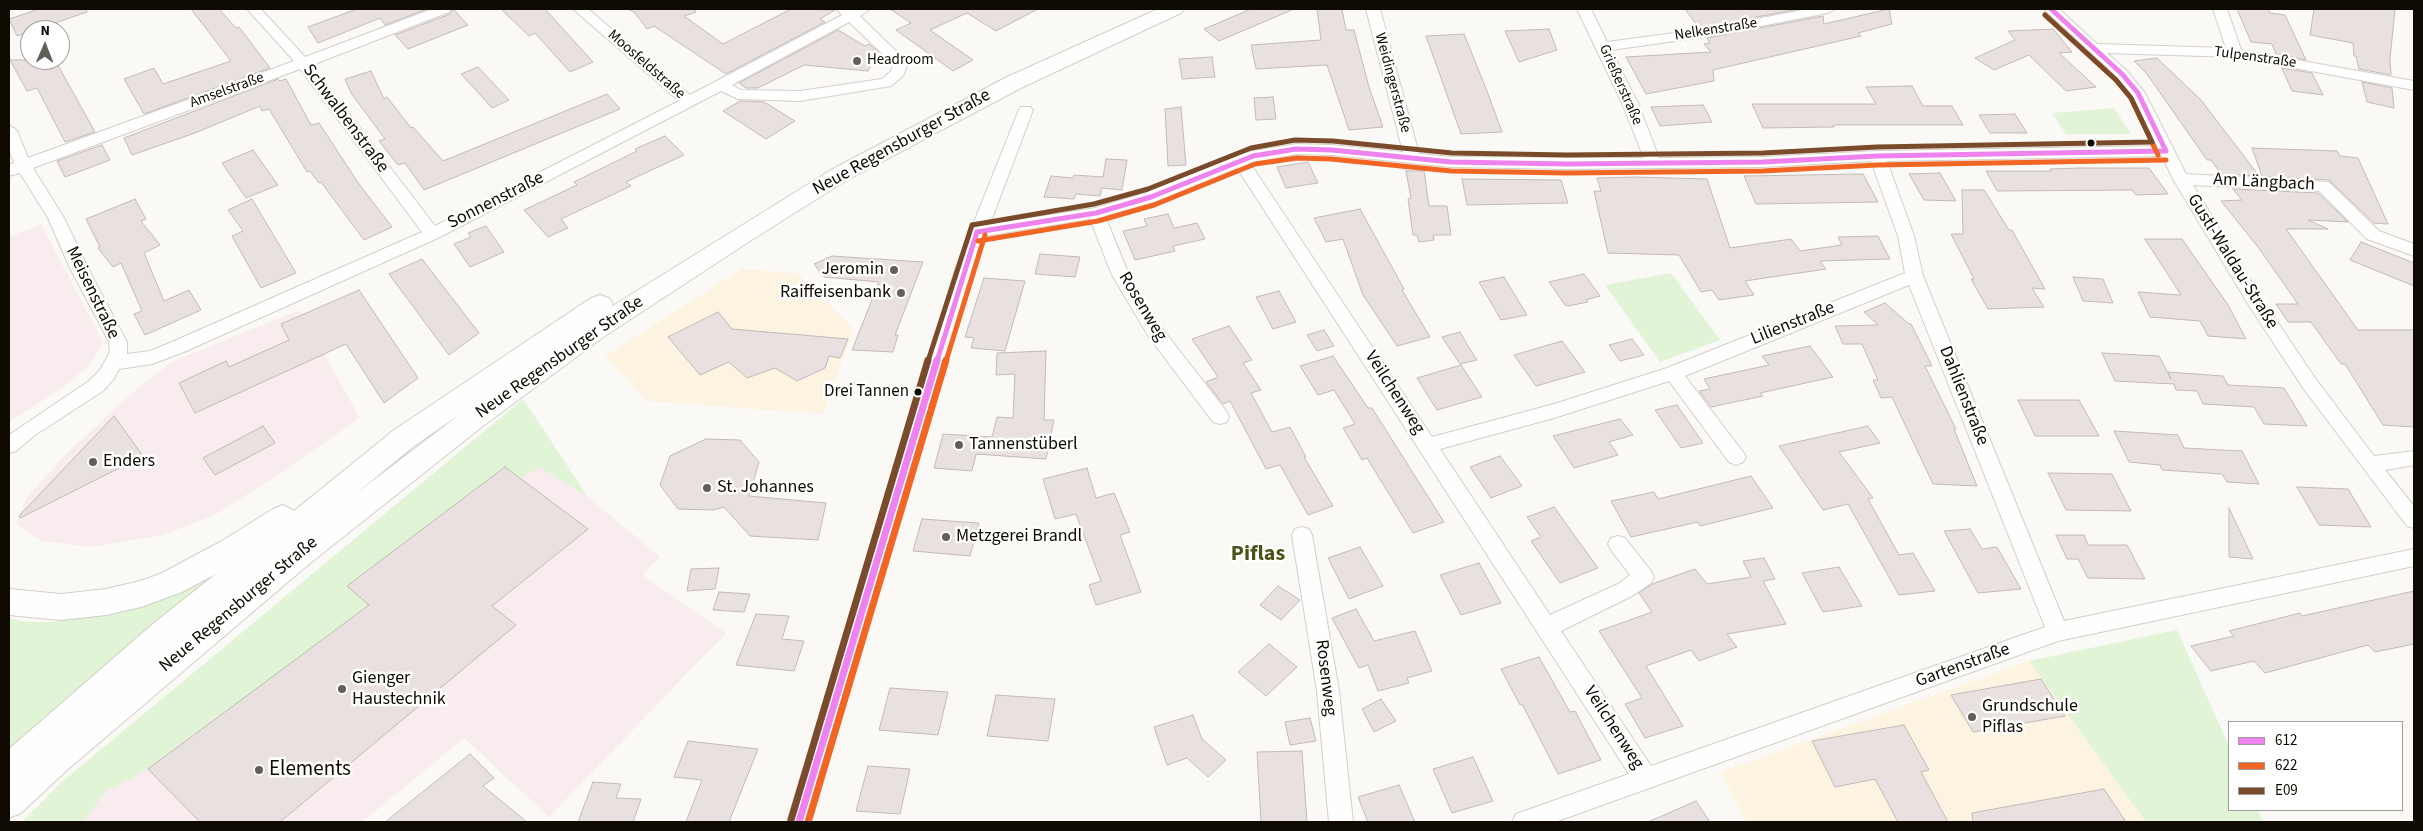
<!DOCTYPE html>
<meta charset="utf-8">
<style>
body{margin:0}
#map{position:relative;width:2423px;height:831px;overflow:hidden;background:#fbf9f6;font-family:"Source Sans 3",sans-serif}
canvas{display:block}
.frame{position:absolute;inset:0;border:10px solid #0f0b03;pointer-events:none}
.legend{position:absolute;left:2228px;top:721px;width:175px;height:90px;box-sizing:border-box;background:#fff;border:1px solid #9f9d9a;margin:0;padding:6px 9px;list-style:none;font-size:15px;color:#0f0b03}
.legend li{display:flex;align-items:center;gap:10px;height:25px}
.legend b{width:25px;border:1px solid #9f9d9a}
.north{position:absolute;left:20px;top:20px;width:50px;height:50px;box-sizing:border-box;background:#fff;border:1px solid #9f9d9a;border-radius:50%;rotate:1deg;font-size:14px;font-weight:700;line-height:20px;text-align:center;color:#0f0b03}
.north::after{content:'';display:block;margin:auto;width:18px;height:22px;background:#625e58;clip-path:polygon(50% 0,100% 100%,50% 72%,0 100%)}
</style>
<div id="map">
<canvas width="2423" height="831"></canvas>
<div class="frame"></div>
<ul class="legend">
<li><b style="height:6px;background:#ee82ee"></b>612</li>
<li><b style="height:6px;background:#f26522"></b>622</li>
<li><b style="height:6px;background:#7a4b2a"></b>E09</li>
</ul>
<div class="north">N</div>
</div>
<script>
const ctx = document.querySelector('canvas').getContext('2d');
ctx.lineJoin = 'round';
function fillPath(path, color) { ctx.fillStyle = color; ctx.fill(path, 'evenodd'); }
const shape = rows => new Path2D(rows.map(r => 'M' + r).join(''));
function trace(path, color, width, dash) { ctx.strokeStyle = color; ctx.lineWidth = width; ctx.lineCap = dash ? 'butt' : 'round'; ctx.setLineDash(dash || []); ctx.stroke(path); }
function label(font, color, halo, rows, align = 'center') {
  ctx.font = font + ' "Source Sans 3",sans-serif'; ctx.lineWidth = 5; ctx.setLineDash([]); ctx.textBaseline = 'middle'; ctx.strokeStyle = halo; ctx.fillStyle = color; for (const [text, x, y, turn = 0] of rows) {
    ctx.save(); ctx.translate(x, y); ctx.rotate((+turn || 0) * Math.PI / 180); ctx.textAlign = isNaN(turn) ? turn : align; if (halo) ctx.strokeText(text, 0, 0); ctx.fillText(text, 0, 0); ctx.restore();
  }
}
const commercial = shape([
 [41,224,103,342,89,366,61,389,9,422,9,237],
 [300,310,360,418,278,475,218,513,163,535,92,547,42,541,16,524,27,497,67,453,131,394,171,362],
 [531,410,587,496,660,557,642,575,726,633,549,817,464,738,362,822,43,822]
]);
const built = shape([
 [742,269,797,273,854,329,823,414,647,401,605,356],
 [2029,661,2146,822,1746,822,1721,772]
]);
const green = shape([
 [2114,108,2131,134,2066,134,2052,113],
 [1671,273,1720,340,1660,362,1605,285],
 [523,399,587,496,539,467,347,586,369,605,148,769,106,791,83,822,22,822,63,781],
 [239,559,9,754,9,618,27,622,54,622,121,610],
 [2177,630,2229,746,2229,810,2258,810,2263,822,2146,822,2029,661]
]);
const building = shape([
 [39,9,86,9,87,12,17,36,9,19,39,9],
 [191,9,219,9,236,28,239,27,270,68,144,114,124,79,154,68,163,84,231,61,191,9],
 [357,9,427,9,385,25,380,18,318,43,308,27,357,9],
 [453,9,468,25,408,49,395,35,450,14,453,9],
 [501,9,545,9,593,62,570,72,535,33,529,36,501,9],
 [628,9,695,9,696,12,684,16,723,44,791,9,835,10,820,19,825,22,726,74,654,26,647,29,635,13,628,9],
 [890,9,1038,9,996,31,967,13,930,30,973,60,953,71,896,30,911,23,890,9],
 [1251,9,1294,9,1219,41,1204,29,1251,9],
 [1317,9,1342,9,1346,30,1354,30,1369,87,1383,127,1349,130,1327,65,1256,69,1251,45,1321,40,1317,9],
 [1685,9,1799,9,1699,28,1685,9],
 [1889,9,1892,24,1858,33,1861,36,1713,70,1714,81,1646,94,1626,57,1711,52,1704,44,1710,43,1707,38,1823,16,1824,24,1889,9],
 [2237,9,2268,9,2270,13,2285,15,2306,60,2276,54,2272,44,2251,42,2237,9],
 [2314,9,2395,9,2390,59,2391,75,2359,69,2356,56,2354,56,2353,43,2310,35,2314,9],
 [1549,29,1557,50,1519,62,1505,31,1549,29],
 [2053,29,2072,52,2059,53,2096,87,2066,91,2029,55,1994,70,1975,58,2015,40,2008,31,2053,29],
 [838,30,865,46,869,44,878,52,868,71,804,65,758,88,746,88,739,83,838,30],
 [1464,34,1487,91,1502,132,1461,134,1426,36,1464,34],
 [1212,57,1215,77,1182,79,1179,59,1212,57],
 [2157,58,2201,100,2259,176,2221,174,2211,160,2207,160,2147,74,2134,61,2157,58],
 [10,60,55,60,95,132,65,142,37,88,27,91,10,60],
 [478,67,509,100,492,108,461,74,478,67],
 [2282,68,2312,73,2323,95,2292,91,2282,68],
 [371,71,384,99,387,97,411,128,413,127,443,161,607,94,620,109,424,190,405,163,398,165,379,141,385,139,351,93,345,79,371,71],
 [278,79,280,81,286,79,311,125,319,123,359,184,392,227,364,240,321,182,319,183,310,171,307,172,269,109,262,111,260,106,195,133,132,155,124,138,278,79],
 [2362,82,2392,88,2394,108,2367,102,2362,82],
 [1912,86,1923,106,1952,106,1963,125,1833,125,1834,127,1763,128,1752,104,1876,104,1866,87,1912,86],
 [1273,97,1276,119,1256,120,1254,98,1273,97],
 [740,101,764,102,795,121,766,139,723,111,740,101],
 [1703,105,1712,122,1660,126,1651,107,1703,105],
 [1181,107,1186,165,1168,166,1165,109,1181,107],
 [2015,114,2027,133,1990,133,1979,115,2015,114],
 [665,136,684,155,626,182,631,186,561,219,568,228,548,237,524,210,577,185,574,182,637,151,635,149,665,136],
 [102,145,110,160,65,177,57,161,102,145],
 [2252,148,2337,151,2340,156,2358,158,2388,224,2374,223,2329,180,2262,176,2252,148],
 [253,150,278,185,246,198,222,163,253,150],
 [1106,159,1127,160,1122,190,1102,188,1100,196,1076,194,1074,199,1044,197,1051,176,1073,178,1074,175,1103,177,1106,159],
 [1308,162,1318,183,1286,188,1277,167,1308,162],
 [2080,168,2149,168,2168,194,2136,195,2132,190,1997,191,1986,171,2052,171,2050,169,2080,168],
 [1406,171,1424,171,1429,206,1447,206,1451,235,1433,235,1434,240,1419,242,1417,235,1413,235,1408,199,1411,198,1406,171],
 [1940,173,1956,201,1924,200,1909,174,1940,173],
 [1863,174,1878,202,1756,204,1744,176,1863,174],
 [1635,177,1707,179,1730,248,1791,239,1800,251,1842,245,1838,237,1878,236,1890,259,1820,261,1826,269,1745,281,1754,295,1719,300,1712,290,1701,292,1679,255,1608,253,1594,191,1601,191,1597,178,1635,177],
 [1462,179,1561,180,1568,203,1467,205,1462,179],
 [2233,189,2318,193,2348,222,2308,220,2328,229,2286,229,2358,330,2414,330,2414,427,2383,425,2345,364,2341,364,2311,322,2288,322,2276,304,2298,304,2258,247,2221,201,2242,200,2233,189],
 [1962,190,1984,190,2009,230,2012,230,2045,289,2032,288,2044,307,1988,309,1971,279,1974,279,1951,234,1963,234,1962,190],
 [135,199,146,219,141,221,160,245,144,253,164,301,189,290,201,310,145,335,134,314,142,311,121,263,113,267,98,248,100,247,86,219,135,199],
 [252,199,296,273,261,288,232,236,243,231,228,210,252,199],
 [1360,209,1404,289,1402,290,1430,337,1397,346,1363,295,1343,239,1326,242,1314,218,1360,209],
 [1168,214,1174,228,1197,223,1205,239,1173,246,1175,251,1135,260,1123,231,1147,226,1144,219,1168,214],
 [486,226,504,252,470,267,454,244,471,237,468,233,486,226],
 [2145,239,2182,239,2228,305,2246,339,2208,336,2200,321,2150,317,2138,292,2181,295,2145,239],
 [2361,242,2414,263,2414,286,2350,260,2361,242],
 [1040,254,1080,257,1075,277,1035,274,1040,254],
 [832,256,923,262,895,335,898,335,893,352,852,350,879,282,824,277,814,264,832,256],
 [422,259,479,333,449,355,389,274,422,259],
 [1584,274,1600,296,1586,300,1588,302,1568,306,1565,305,1549,282,1584,274],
 [1504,277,1527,315,1501,320,1479,282,1504,277],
 [2073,277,2103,279,2113,303,2083,301,2073,277],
 [984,278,1025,281,1005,351,971,348,974,338,965,337,984,278],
 [359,290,418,378,384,403,346,344,195,413,179,383,226,361,229,367,289,340,281,324,359,290],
 [1279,291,1296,322,1273,329,1256,297,1279,291],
 [1885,303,1909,324,1911,324,1932,366,1925,366,1956,429,1954,429,1977,486,1933,484,1892,397,1881,398,1873,380,1878,380,1862,344,1843,344,1835,326,1878,325,1864,312,1885,303],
 [718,312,732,329,848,339,840,358,829,356,825,368,797,381,775,368,747,378,729,362,700,375,668,337,718,312],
 [1229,326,1252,360,1243,363,1261,390,1251,393,1272,432,1290,427,1306,457,1304,457,1333,506,1308,515,1280,465,1266,469,1230,401,1223,404,1206,382,1218,377,1192,339,1229,326],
 [1324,330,1334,346,1317,351,1307,335,1324,330],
 [1460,332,1468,346,1477,360,1460,364,1442,337,1460,332],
 [1632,339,1644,355,1620,361,1609,345,1632,339],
 [1562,341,1585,372,1536,386,1514,355,1562,341],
 [1810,346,1833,377,1760,393,1763,396,1711,407,1699,391,1710,389,1704,379,1769,365,1762,356,1810,346],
 [1046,351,1044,420,1054,420,1046,459,976,454,972,471,934,468,943,434,992,437,997,417,1013,418,1015,374,996,375,997,353,1046,351],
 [2102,353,2159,356,2171,379,2168,372,2223,376,2228,385,2284,388,2307,426,2264,424,2254,407,2203,404,2197,391,2176,390,2174,384,2115,381,2102,353],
 [1333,356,1368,408,1372,408,1444,522,1413,533,1367,458,1362,460,1343,428,1355,424,1334,390,1318,395,1300,366,1333,356],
 [1461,365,1482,397,1437,410,1417,378,1461,365],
 [2018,400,2079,400,2099,436,2035,436,2018,400],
 [1677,405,1703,443,1681,448,1655,410,1677,405],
 [114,416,143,456,20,518,19,516,114,416],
 [1620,419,1633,435,1609,442,1618,455,1574,468,1553,436,1620,419],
 [263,426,275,443,215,475,203,458,263,426],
 [1868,426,1880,443,1839,452,1873,498,1868,499,1899,555,1913,553,1935,591,1899,595,1848,504,1823,510,1779,446,1868,426],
 [2114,431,2178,435,2184,448,2242,451,2259,484,2227,482,2222,474,2162,470,2160,465,2129,462,2114,431],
 [706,439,740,440,759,462,749,496,826,503,818,540,750,536,724,507,713,510,678,509,660,485,670,456,706,439],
 [1500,456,1522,486,1491,498,1470,467,1500,456],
 [505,467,588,529,492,606,516,625,280,822,200,822,148,769,369,605,347,586,505,467],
 [1087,468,1096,498,1114,493,1130,532,1120,535,1141,592,1096,605,1089,585,1101,581,1076,514,1055,519,1043,479,1087,468],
 [2048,473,2112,474,2131,511,2066,510,2048,473],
 [1751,476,1773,508,1700,526,1698,522,1631,537,1611,501,1654,492,1658,499,1751,476],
 [2297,487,2348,489,2371,527,2319,525,2297,487],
 [1554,507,1598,568,1560,583,1531,541,1541,537,1527,517,1554,507],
 [2229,508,2253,559,2229,557,2229,508],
 [922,519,979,523,970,556,913,551,922,519],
 [1970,529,1982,549,1997,547,2021,589,1978,593,1944,531,1970,529],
 [2056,535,2084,535,2088,545,2127,545,2145,579,2088,578,2078,559,2067,559,2056,535],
 [1360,547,1383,586,1349,599,1328,558,1360,547],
 [1764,558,1775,579,1763,581,1786,624,1727,634,1737,647,1699,661,1691,650,1646,666,1683,726,1645,738,1625,704,1642,698,1599,631,1652,612,1639,593,1652,584,1695,569,1707,584,1751,577,1743,561,1764,558],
 [1479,563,1501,603,1461,615,1440,575,1479,563],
 [1839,567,1862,606,1823,612,1802,573,1839,567],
 [719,568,715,589,687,591,691,569,719,568],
 [1278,586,1300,600,1281,620,1260,605,1278,586],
 [2414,591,2414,644,2375,652,2368,645,2265,673,2254,661,2211,671,2191,646,2234,636,2229,631,2300,613,2302,616,2414,591],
 [719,592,750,594,744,612,713,610,719,592],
 [1356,609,1374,641,1415,631,1432,671,1407,678,1409,683,1378,691,1368,665,1359,668,1332,618,1356,609],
 [756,614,789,616,782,639,804,641,794,671,736,665,756,614],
 [1269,644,1297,667,1266,696,1238,672,1269,644],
 [1539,657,1570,712,1575,711,1601,760,1558,774,1522,704,1520,705,1501,669,1539,657],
 [2041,679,2065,716,1973,732,1951,695,2041,679],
 [890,688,948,692,938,735,879,730,890,688],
 [996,695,1055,699,1048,741,987,736,996,695],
 [1381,699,1396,721,1374,732,1362,709,1381,699],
 [1193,715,1202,739,1226,760,1208,777,1187,758,1167,765,1154,727,1193,715],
 [1310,718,1316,741,1290,745,1285,722,1310,718],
 [1904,725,1929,770,1921,772,1948,822,1898,822,1875,779,1835,787,1812,741,1904,725],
 [688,741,758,749,729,822,686,822,702,780,674,777,688,741],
 [1302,751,1307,822,1261,822,1257,752,1302,751],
 [470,754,494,778,483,786,527,822,385,822,470,754],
 [1473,757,1493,801,1452,813,1433,769,1473,757],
 [868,766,910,769,900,814,856,811,868,766],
 [593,782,621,784,616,798,641,799,633,822,578,822,593,782],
 [1399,785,1415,822,1368,822,1358,797,1399,785],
 [2104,789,2126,822,1973,822,1972,813,2104,789],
 [1696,801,1710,822,1648,822,1696,801]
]);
const minor = shape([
 [247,9,261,9,305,57,432,9,451,9,449,12,312,65,435,226,679,101,573,9,588,9,690,95,842,15,837,9,870,9,860,16,908,63,903,76,891,86,800,101,738,99,721,91,438,238,184,352,152,364,119,369,113,380,103,391,35,435,16,451,9,453,9,435,89,381,100,370,110,352,109,342,70,268,48,218,20,173,9,176,9,165,14,163,9,149,9,126,14,128,17,131,28,158,294,61,247,9],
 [849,22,893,64,891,71,882,79,800,91,741,90,732,85,849,22],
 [300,69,422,232,172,342,150,351,127,354,127,342,88,268,64,218,33,168,300,69],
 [1366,9,1380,9,1419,154,1451,157,1644,158,1622,103,1577,9,1591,9,1607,42,1704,29,1808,9,1835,9,1828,13,1704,37,1611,50,1638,103,1659,158,1763,157,1877,151,2157,146,2131,94,2117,77,2044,9,2059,9,2097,44,2226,48,2213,9,2227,9,2241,50,2414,81,2414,90,2235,57,2107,53,2127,71,2145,93,2186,174,2329,182,2379,231,2414,244,2414,256,2367,239,2319,191,2193,185,2260,296,2315,378,2374,456,2414,451,2414,465,2385,470,2414,506,2414,528,2407,526,2303,388,2248,304,2173,179,2162,156,1887,161,1914,236,1923,276,2064,621,2414,549,2414,566,2058,641,1555,822,1512,822,1516,814,1629,774,1237,168,1157,201,1105,216,1129,275,1161,327,1227,412,1229,417,1227,422,1220,424,1213,422,1149,337,1112,275,1090,219,985,236,974,267,811,822,787,822,956,267,1020,107,1030,107,1033,110,990,224,1095,208,1145,193,1234,156,1253,151,1296,144,1332,145,1403,152,1366,9],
 [1296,154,1332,155,1451,167,1567,169,1763,167,1871,161,1898,236,1905,273,1667,368,1554,404,1432,437,1250,163,1296,154],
 [1909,285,2045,627,1651,766,1561,631,1632,596,1651,583,1654,577,1651,571,1625,538,1618,536,1611,538,1608,544,1611,550,1630,575,1618,584,1550,615,1440,449,1554,418,1669,381,1729,462,1736,465,1743,462,1746,457,1743,452,1685,376,1909,285],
 [1302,527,1309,529,1312,535,1339,691,1353,822,1329,822,1317,691,1292,535,1295,529,1302,527]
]);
const trunk = shape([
 [1158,9,1184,9,1181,13,1023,87,847,180,750,241,602,338,483,426,309,564,67,770,21,813,9,818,9,749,154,623,216,574,182,592,141,607,106,615,61,620,9,615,9,589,61,594,106,589,140,581,160,574,222,541,273,509,283,505,294,511,394,430,591,298,600,295,609,298,613,304,611,307,831,170,1007,77,1158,9],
 [466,410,463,412,354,495,414,446,466,410]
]);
const bus1Far1 = shape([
 [2051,9,2122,74,2138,93,2166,151],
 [977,232,1096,213,1151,197,1253,156,1296,149,1332,150,1451,162,1567,164,1763,162,1877,156,2166,151],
 [937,361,977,232]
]);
const bus1 = shape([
 [799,822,937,360]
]);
const bus2Far1 = shape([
 [2045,15,2116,80,2131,98,2158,155],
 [978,241,1098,221,1154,205,1255,164,1297,158,1331,159,1451,171,1567,173,1763,171,1877,165,2166,160],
 [946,361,985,235]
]);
const bus2 = shape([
 [808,822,946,360]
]);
const bus3Far1 = shape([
 [928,361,972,225,1094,204,1148,189,1251,148,1295,140,1333,141,1452,153,1567,155,1763,153,1877,147,2152,142,2131,98,2116,80,2045,15]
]);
const bus3 = shape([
 [791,820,928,360]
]);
const markers = [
 [857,61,5,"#625e58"],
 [2091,143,4.5,"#0f0b03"],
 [894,270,5,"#625e58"],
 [901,293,5,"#625e58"],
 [918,392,4.5,"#0f0b03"],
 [959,445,5,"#625e58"],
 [93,462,5,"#625e58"],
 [707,488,5,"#625e58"],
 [946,537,5,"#625e58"],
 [342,689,5,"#625e58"],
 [1972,717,5,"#625e58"],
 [259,770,5,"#625e58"]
];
const farStreetnames = [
 ["Nelkenstraße",1716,30,-9],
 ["Tulpenstraße",2255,58,8],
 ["Moosfeldstraße",646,65,41],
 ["Weidingerstraße",1392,83,75],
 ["Grießerstraße",1620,85,66],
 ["Amselstraße",227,91,-20]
];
const farPoinames = [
 ["Headroom",867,61]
];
const busNames = [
 ["Drei Tannen",909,392]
];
const streetNames = [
 ["Schwalbenstraße",345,119,53],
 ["Neue Regensburger Straße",902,143,-29],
 ["Am Längbach",2264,183,3],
 ["Sonnenstraße",496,201,-27],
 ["Gustl-Waldau-Straße",2232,262,58],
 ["Meisenstraße",92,293,64],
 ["Rosenweg",1142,307,59],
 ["Lilienstraße",1793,324,-22],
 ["Neue Regensburger Straße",560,358,-35],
 ["Veilchenweg",1394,393,57],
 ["Dahlienstraße",1963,396,68],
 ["Neue Regensburger Straße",239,605,-40],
 ["Gartenstraße",1963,666,-20],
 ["Rosenweg",1325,678,83],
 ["Veilchenweg",1613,728,57]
];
const poiNames = [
 ["Jeromin",884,270,"right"],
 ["Raiffeisenbank",891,293,"right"],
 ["Tannenstüberl",969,445],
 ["Enders",103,462],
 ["St. Johannes",717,488],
 ["Metzgerei Brandl",956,537],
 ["Gienger",352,679],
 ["Haustechnik",352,700],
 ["Grundschule",1982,707],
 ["Piflas",1982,728]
];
const nearPoinames = [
 ["Elements",269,770]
];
const districtNames = [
 ["Piflas",1258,555]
];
fillPath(commercial, '#f8ecee');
fillPath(built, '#fcf4e1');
fillPath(green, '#e1f4d6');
fillPath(building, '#e9e1df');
trace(building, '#c2bab8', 1);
trace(minor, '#d3cfc8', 2);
trace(trunk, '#d3cfc8', 2);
fillPath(minor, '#fefefe');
fillPath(trunk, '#fefefe');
trace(bus1Far1, '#ee82ee', 5);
trace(bus1, '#ee82ee', 7);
trace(bus2Far1, '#f26522', 5);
trace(bus2, '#f26522', 7);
trace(bus3Far1, '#7a4b2a', 5);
trace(bus3, '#7a4b2a', 7);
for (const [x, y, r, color] of markers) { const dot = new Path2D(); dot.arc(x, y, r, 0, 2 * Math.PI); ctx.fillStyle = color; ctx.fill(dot); trace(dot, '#fff', 2); }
label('15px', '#0f0b03', '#fff', farStreetnames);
label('15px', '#0f0b03', '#fff', farPoinames, 'left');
label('17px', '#0f0b03', '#fff', busNames, 'right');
label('18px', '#0f0b03', '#fff', streetNames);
label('18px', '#0f0b03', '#fff', poiNames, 'left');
label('21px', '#0f0b03', '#fff', nearPoinames, 'left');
label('bold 22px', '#4c5117', '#fff', districtNames);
</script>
